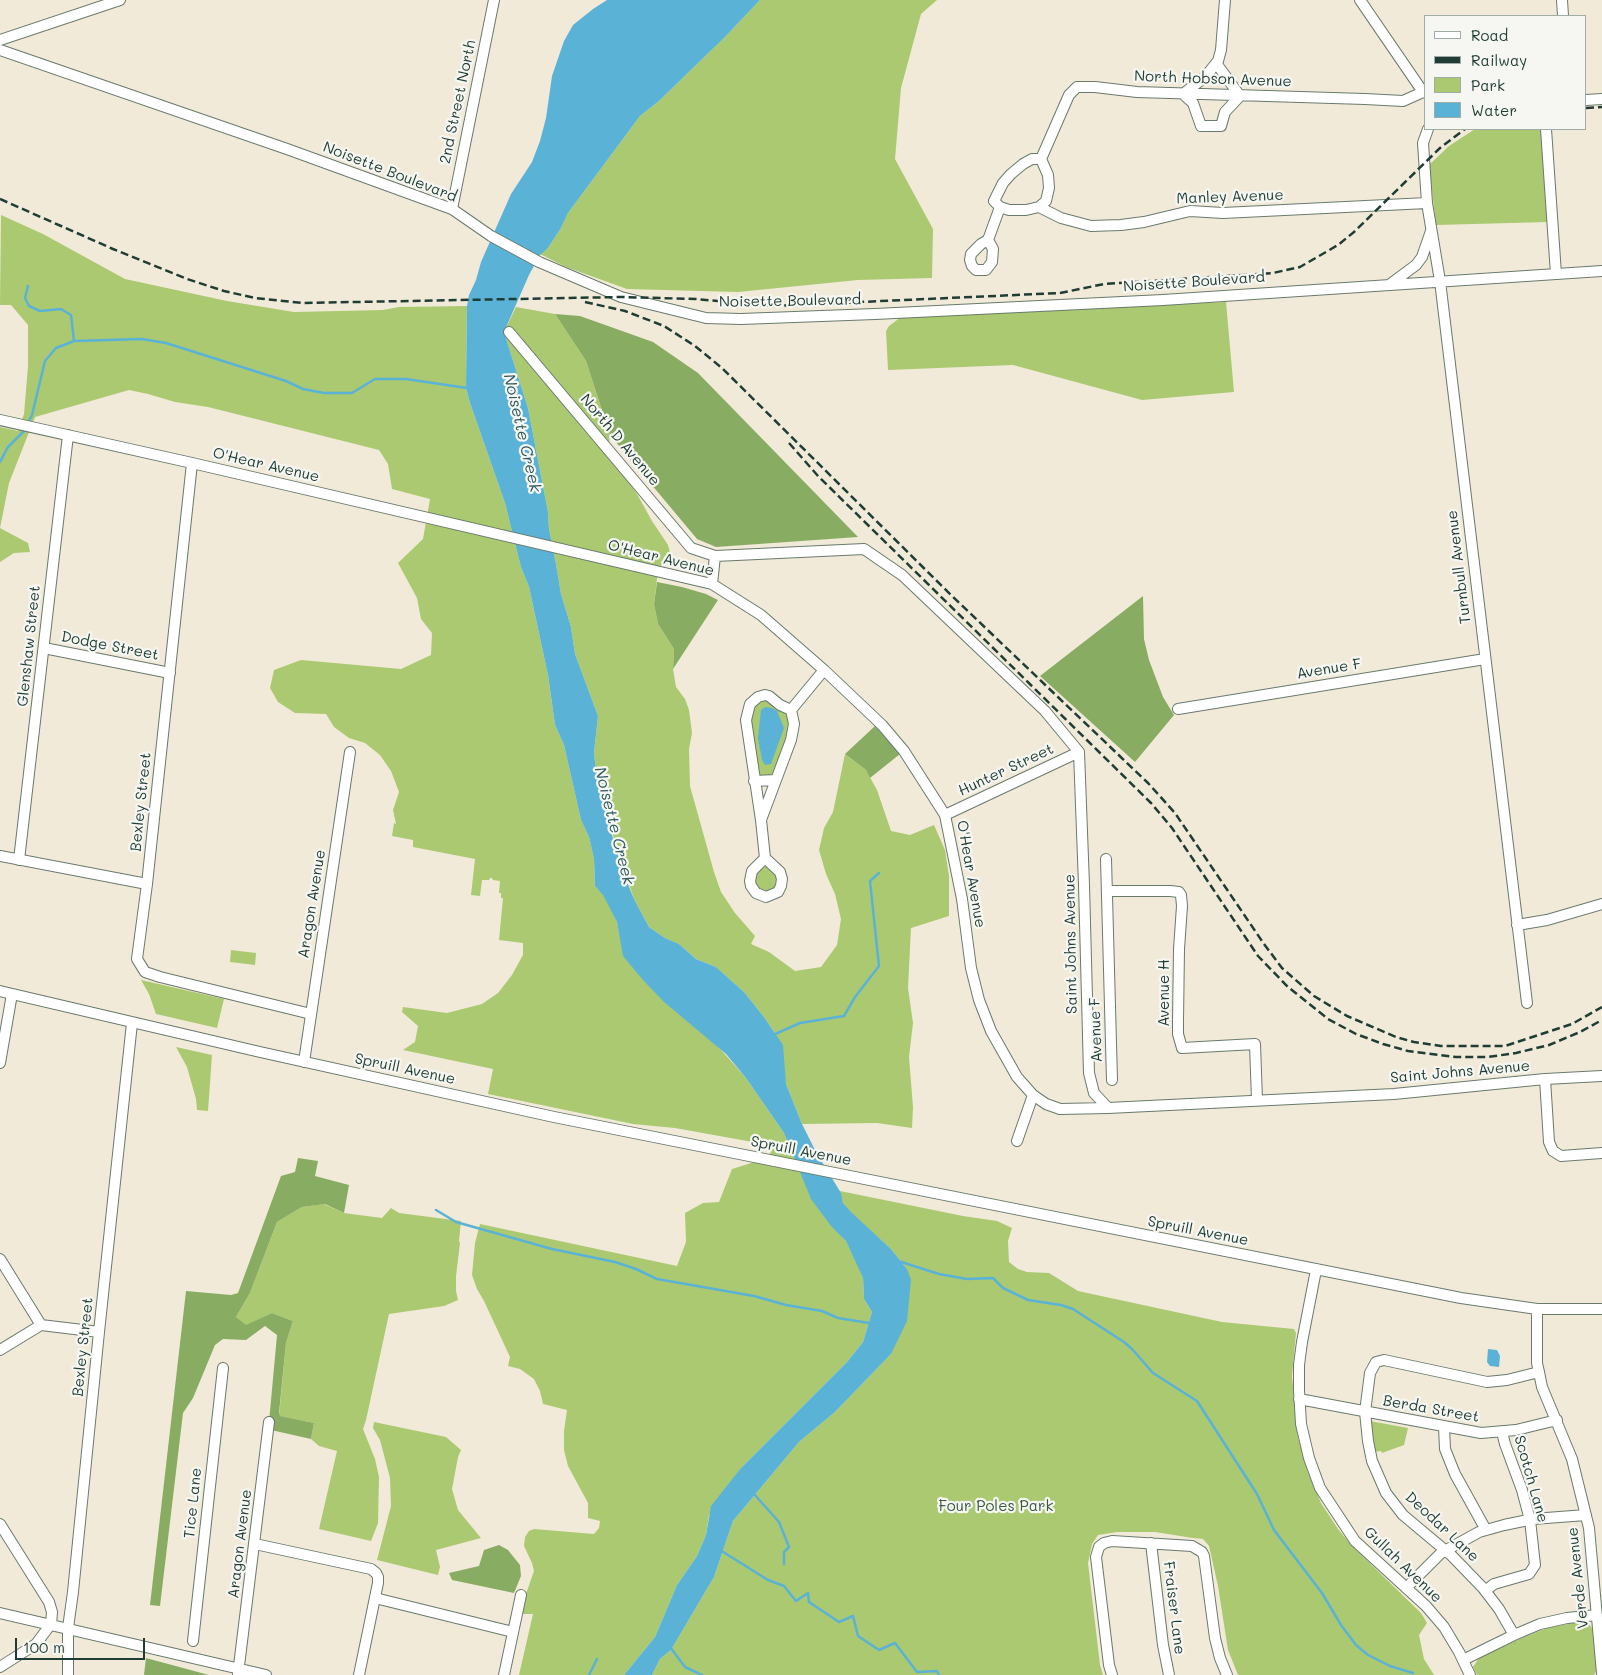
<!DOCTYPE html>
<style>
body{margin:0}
#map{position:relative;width:1602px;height:1675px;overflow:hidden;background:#f2ead8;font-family:Mali,sans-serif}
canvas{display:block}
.legend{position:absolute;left:1424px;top:15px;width:162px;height:115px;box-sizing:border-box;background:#f6f6f2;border:1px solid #a0aca6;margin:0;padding:6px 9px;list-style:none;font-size:15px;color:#1f3d34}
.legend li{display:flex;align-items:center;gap:10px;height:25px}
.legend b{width:25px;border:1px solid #a0aca6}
.scale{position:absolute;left:15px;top:1638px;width:130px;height:22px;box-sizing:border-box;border:2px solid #1f3d34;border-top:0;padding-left:6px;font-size:15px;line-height:18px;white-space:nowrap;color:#1f3d34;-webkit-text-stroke:4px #f6f6f2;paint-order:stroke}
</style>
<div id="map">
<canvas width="1602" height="1675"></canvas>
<ul class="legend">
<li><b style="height:6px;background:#fff"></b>Road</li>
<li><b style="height:6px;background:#1f3d34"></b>Railway</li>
<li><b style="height:14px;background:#abc970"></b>Park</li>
<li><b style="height:14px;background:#5ab3d7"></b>Water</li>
</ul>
<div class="scale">100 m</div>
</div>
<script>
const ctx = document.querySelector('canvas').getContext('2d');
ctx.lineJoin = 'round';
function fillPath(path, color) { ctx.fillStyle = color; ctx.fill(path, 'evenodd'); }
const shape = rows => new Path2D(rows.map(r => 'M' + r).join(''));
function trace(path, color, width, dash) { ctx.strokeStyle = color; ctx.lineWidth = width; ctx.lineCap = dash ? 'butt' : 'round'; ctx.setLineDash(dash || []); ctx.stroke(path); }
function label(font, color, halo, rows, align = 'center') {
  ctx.font = font + ' Mali,sans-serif'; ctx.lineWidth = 4.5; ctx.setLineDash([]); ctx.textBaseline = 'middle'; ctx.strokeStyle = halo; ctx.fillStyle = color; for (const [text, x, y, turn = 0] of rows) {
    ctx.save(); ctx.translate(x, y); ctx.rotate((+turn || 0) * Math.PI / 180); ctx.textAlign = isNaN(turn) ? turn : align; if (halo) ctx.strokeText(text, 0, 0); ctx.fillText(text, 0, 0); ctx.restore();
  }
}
const green = shape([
 [760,0,937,0,921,14,901,88,895,159,933,229,932,278,858,280,738,292,627,289,566,267,540,254,548,248,561,228,568,213,640,116,659,101,725,37],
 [1475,129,1541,129,1548,222,1436,225,1429,165,1449,146],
 [1,215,43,234,125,279,227,301,294,312,383,310,399,307,467,306,466,388,470,403,505,503,521,567,529,587,548,675,555,725,564,745,581,820,589,837,594,859,595,886,603,894,611,908,617,922,620,936,746,1078,784,1133,801,1173,825,1217,846,1241,858,1265,863,1278,864,1299,872,1312,863,1342,847,1362,741,1468,728,1486,709,1515,706,1535,697,1556,677,1585,655,1637,624,1675,519,1675,533,1614,522,1614,526,1594,534,1571,532,1563,524,1546,525,1537,529,1531,534,1529,594,1534,599,1528,600,1521,588,1518,588,1503,568,1466,564,1450,564,1431,567,1410,543,1404,540,1391,534,1379,520,1369,508,1366,510,1357,484,1301,477,1289,472,1275,475,1243,480,1224,677,1266,686,1242,685,1213,703,1203,719,1202,732,1169,767,1158,775,1146,675,1128,633,1124,488,1094,493,1069,403,1050,415,1042,418,1026,402,1012,403,1007,447,1013,482,1004,498,993,512,975,523,955,523,943,499,940,503,898,501,898,501,893,499,893,500,881,493,880,492,878,490,878,489,880,482,880,480,896,471,895,475,859,413,847,413,840,392,836,394,823,396,824,393,810,399,792,391,771,380,755,365,743,349,738,334,727,326,714,295,713,278,702,270,688,274,670,301,660,401,669,431,655,432,633,421,619,417,598,398,563,423,539,430,499,392,489,388,464,379,450,208,407,175,402,148,394,129,390,35,417,9,483,0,528,28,543,30,552,14,553,0,562,0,427,18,431,24,414,28,366,28,325,11,305,0,305],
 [1226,302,1234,392,1142,400,1013,365,888,370,886,331,889,326,901,317],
 [516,307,555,314,586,361,610,435,608,453,637,494,652,521,668,545,670,553,664,557,657,579,654,604,658,624,674,649,673,669,676,687,685,699,689,710,692,733,689,749,690,786,714,872,721,892,735,913,755,936,751,944,769,952,795,971,821,967,837,945,841,919,835,894,826,874,819,850,824,828,833,812,845,754,866,770,877,790,891,831,910,835,934,825,945,850,949,876,949,916,911,928,908,988,913,1023,909,1057,913,1107,912,1128,877,1123,802,1124,786,1084,775,1033,764,1017,744,992,716,967,696,959,679,944,665,938,649,927,635,901,619,858,596,770,594,753,598,716,575,654,571,627,561,594,556,564,549,529,548,512,528,408,504,332],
 [762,700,770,700,784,712,789,719,789,735,773,775,763,777,756,773,749,727,752,709,757,702],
 '754 879a12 12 0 1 1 24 0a12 12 0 1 1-24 0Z',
 [231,950,256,953,255,965,230,962],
 [141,980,224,999,217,1028,156,1014,149,994],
 [176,1047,212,1055,208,1111,197,1110,196,1099,187,1067],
 [840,1191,963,1216,997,1221,1012,1228,1008,1241,1009,1262,1018,1269,1027,1272,1049,1273,1078,1291,1222,1322,1294,1329,1296,1333,1292,1376,1298,1438,1308,1473,1321,1503,1338,1529,1352,1546,1421,1613,1427,1623,1419,1635,1424,1659,1434,1675,1238,1675,1228,1650,1218,1586,1209,1546,1203,1539,1193,1538,1155,1532,1117,1532,1098,1535,1092,1544,1088,1563,1100,1665,1103,1675,652,1675,660,1659,671,1650,714,1577,733,1521,799,1442,835,1412,891,1354,907,1269,891,1249,850,1212,843,1203],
 [324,1204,344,1213,382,1218,391,1208,399,1213,461,1221,459,1241,460,1243,456,1276,456,1291,458,1300,444,1306,389,1314,366,1420,363,1429,375,1459,379,1477,378,1523,371,1541,319,1529,337,1451,319,1446,311,1439,314,1423,279,1416,286,1343,293,1321,272,1313,246,1326,236,1317,250,1293,277,1222,302,1207],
 [1370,1421,1408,1428,1404,1445,1382,1453,1381,1451,1373,1452],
 [374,1422,446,1437,461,1450,458,1457,452,1489,458,1510,481,1538,436,1550,440,1567,438,1575,377,1560,391,1506,390,1478,380,1440,373,1428],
 [1573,1623,1586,1623,1590,1625,1593,1630,1598,1668,1594,1675,1477,1675,1473,1667,1479,1658,1520,1639,1547,1628]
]);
const forest = shape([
 [555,314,580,316,653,342,698,373,858,537,716,547,697,539,610,435,586,361],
 [657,582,682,587,706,594,718,600,673,669,674,649,658,624,654,604],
 [1143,596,1144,639,1149,660,1163,697,1174,715,1135,762,1040,676],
 [875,726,900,754,870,778,866,770,845,754],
 [298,1158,318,1161,315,1176,349,1185,344,1213,325,1204,302,1207,277,1222,250,1293,236,1317,246,1325,272,1313,293,1321,286,1343,279,1413,280,1416,314,1423,311,1439,271,1430,269,1422,277,1335,265,1326,246,1340,223,1339,215,1345,193,1398,183,1413,160,1606,150,1605,186,1291,231,1295,238,1293,281,1176,295,1172],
 [499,1545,508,1550,520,1565,521,1576,514,1593,452,1580,449,1573,479,1566,484,1550],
 [146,1658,209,1675,144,1675]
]);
const water = shape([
 [607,0,760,0,725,37,659,101,640,116,568,213,561,228,548,248,540,255,529,275,504,332,528,408,548,512,549,529,556,564,561,594,571,627,575,654,598,716,594,753,596,770,607,809,612,835,626,880,635,901,649,927,665,938,679,944,696,959,716,967,744,992,764,1017,783,1045,786,1084,802,1124,816,1152,841,1193,843,1203,851,1212,891,1249,907,1269,911,1280,907,1321,891,1354,835,1412,799,1442,733,1521,714,1577,671,1650,660,1659,652,1675,624,1675,655,1637,677,1585,697,1556,706,1535,711,1506,741,1468,847,1362,863,1342,872,1312,864,1299,863,1278,846,1241,831,1226,811,1199,784,1133,746,1078,726,1054,664,1002,643,980,623,956,617,922,603,895,595,886,594,859,589,837,581,820,564,745,555,725,548,675,529,587,521,567,505,503,470,403,466,388,467,306,469,295,476,280,481,262,511,194,532,162,540,141,546,118,552,76,564,41,573,25,593,9],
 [765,707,772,708,777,711,784,728,771,764,765,765,762,760,758,738,761,710],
 [1488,1349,1497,1350,1500,1356,1499,1367,1490,1366,1487,1362]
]);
const stream = shape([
 [28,286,25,298,29,306,40,311,61,309,71,315,74,341],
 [28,423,32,415,45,361,56,348,74,341,142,339,166,343,286,381,303,389,324,393,352,393,375,379,406,379,467,388],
 [0,462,8,447,23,432,26,428],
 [773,1035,800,1023,844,1016,855,997,879,966,870,881,879,873],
 [436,1210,456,1222,552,1249,615,1262,636,1269,657,1279,754,1296,786,1305,822,1311,838,1318,869,1323],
 [898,1261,939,1274,967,1279,993,1278,1003,1288,1028,1300,1061,1305,1073,1309,1124,1342,1132,1349,1153,1373,1197,1401,1257,1494,1274,1530,1322,1593,1341,1625,1356,1645,1368,1655,1390,1666,1413,1673],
 [754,1494,779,1522,789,1547,784,1552,784,1564],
 [720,1550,768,1580,784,1586,796,1601,808,1593,809,1602,839,1622,853,1616,858,1636,879,1650,895,1643,917,1672,937,1671,939,1675],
 [670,1647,685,1667,702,1675],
 [589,1675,597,1659]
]);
const minor = shape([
 [1360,0,1423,92],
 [1562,0,1563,16],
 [0,40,120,0],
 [0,50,287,149,452,209,491,236,539,262,621,297,706,318,741,319,875,314,1163,300,1602,271],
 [1216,63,1240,96,1225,112,1221,126,1201,126,1193,103,1183,94,1205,77,1218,61,1221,50,1225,0],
 [1586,100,1602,99],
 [1428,129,1423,143,1427,203,1440,281,1527,1003],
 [1546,129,1556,274],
 [1041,159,1032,159,1023,164,1011,174,1003,183,994,201,1000,207,1009,210,1026,210,1039,207,1046,201,1049,188,1048,175,1041,159,1069,95,1077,87,1095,87,1137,92,1365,99,1403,101,1423,92,1426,93],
 [1039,207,1061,218,1091,226,1121,225,1144,222,1190,211,1223,213,1427,203],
 [452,209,494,0],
 [988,240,993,249,992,262,986,270,976,270,972,266,970,260,971,254,981,244,988,240,1000,207],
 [1389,285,1416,265,1422,257,1431,231],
 [509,332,691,548,715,556,864,549,902,575,1045,711,1079,752,1084,885,1089,1073,1094,1093,1108,1108,1394,1094,1545,1079,1602,1076],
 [0,420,192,463,712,584,761,615,824,670,882,725,904,751,945,815,962,899,971,968,979,1000,991,1031,1017,1077,1033,1095,1046,1104,1060,1109,1108,1108],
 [192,463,147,884,137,959,145,972,160,977,311,1014],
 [712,584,715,556],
 [44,648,170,673],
 [1178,709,1485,659],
 [791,710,824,670],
 [754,781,776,780],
 [945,815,1079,752],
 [761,820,791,740,794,724,791,710,780,705,769,696,765,695,758,697,750,704,746,720,761,820,765,858],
 [0,856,147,884],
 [765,858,780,872,782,879,781,886,778,892,766,897,756,893,751,886,750,881,752,871,765,858],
 [1106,859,1112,1080],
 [19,860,68,435],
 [1107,891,1170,891,1179,892,1181,895,1182,906,1179,949,1178,1021,1178,1034,1182,1048,1255,1044,1257,1100],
 [1517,925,1547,920,1602,904],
 [0,991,260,1052,554,1117,1461,1298,1537,1309,1602,1309],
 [304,1062,350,752],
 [0,1063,12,994],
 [1545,1079,1549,1142,1553,1151,1561,1156,1602,1153],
 [1017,1141,1033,1095],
 [0,1259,41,1325,99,1332],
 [1316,1270,1302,1342,1299,1365,1299,1390,1301,1424,1309,1458,1320,1488,1355,1541,1426,1606,1444,1627,1459,1652,1470,1675],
 [1537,1309,1537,1363,1539,1372,1542,1387,1572,1459,1589,1528,1602,1673],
 [0,1350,41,1325],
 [1299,1399,1481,1433,1516,1430,1557,1420],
 [1444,1427,1445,1449,1455,1474,1486,1530],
 [0,1524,49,1602,52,1612,51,1624,36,1644,0,1667],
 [1151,1543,1163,1645,1169,1675],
 [255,1544,371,1569,376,1573,378,1577,378,1583,359,1675],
 [1406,1588,1441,1553,1479,1532,1504,1525,1533,1519,1586,1515],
 [1485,1591,1494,1584,1529,1574,1535,1565,1530,1520,1522,1490,1505,1444,1502,1432],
 [375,1598,513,1632],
 [0,1613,266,1675],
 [1514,1635,1499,1609,1483,1588,1452,1556,1403,1515,1386,1493,1372,1461,1368,1441,1365,1412,1370,1373,1376,1362,1384,1360,1487,1382,1507,1380,1539,1372],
 [193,1641,223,1368],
 [1463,1660,1514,1635,1540,1624,1567,1618,1597,1615],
 [238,1674,269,1422],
 [68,1675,68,1628,73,1592,99,1332,132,1023],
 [504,1675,521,1595],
 [1112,1675,1109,1665,1096,1557,1099,1547,1104,1543,1112,1541,1192,1546,1202,1552,1204,1556,1215,1638,1220,1658,1227,1675]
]);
const rail = shape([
 [1586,108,1602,107],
 [0,199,113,249,187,279,224,291,255,298,302,303,621,297,696,299,771,306,1060,293,1104,284,1273,273,1300,267,1338,245,1354,232,1440,148,1465,129],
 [585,302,625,311,664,326,695,346,722,368,951,595,1148,783,1175,813,1264,944,1282,968,1314,996,1347,1016,1396,1037,1414,1042,1441,1046,1505,1046,1572,1024,1602,1007],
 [789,443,818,476,1151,803,1172,828,1258,956,1288,987,1328,1019,1356,1034,1383,1044,1408,1051,1456,1057,1488,1057,1516,1053,1549,1045,1580,1032,1602,1020]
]);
const streetNames = [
 ["North Hobson Avenue",1213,79,2],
 ["2nd Street North",458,102,-78],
 ["Noisette Boulevard",390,172,21],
 ["Manley Avenue",1230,197,-2],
 ["Noisette Boulevard",1194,282,-4],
 ["Noisette Boulevard",790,301,-1],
 ["North D Avenue",620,440,50],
 ["O'Hear Avenue",266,465,13],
 ["O'Hear Avenue",661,558,14],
 ["Turnbull Avenue",1459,567,-97],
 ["Glenshaw Street",29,646,-84],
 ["Dodge Street",110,646,11],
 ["Avenue F",1329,669,-9],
 ["Hunter Street",1006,770,-25],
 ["Bexley Street",141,802,-84],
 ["O'Hear Avenue",971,874,80],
 ["Aragon Avenue",312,904,-81],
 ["Saint Johns Avenue",1071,944,-91],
 ["Avenue H",1164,993,-90],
 ["Avenue F",1096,1030,-92],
 ["Spruill Avenue",405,1069,12],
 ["Saint Johns Avenue",1460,1072,-5],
 ["Spruill Avenue",801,1151,11],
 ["Spruill Avenue",1198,1231,11],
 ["Bexley Street",83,1347,-84],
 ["Berda Street",1431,1409,10],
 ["Scotch Lane",1531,1479,74],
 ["Tice Lane",193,1503,-84],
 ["Deodar Lane",1442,1527,43],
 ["Aragon Avenue",240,1544,-83],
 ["Gullah Avenue",1403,1565,44],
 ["Verde Avenue",1578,1578,-96],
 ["Fraiser Lane",1174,1608,83]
];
const parkNames = [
 ["Four Poles Park",996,1506]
];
const waterNames = [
 ["Noisette Creek",522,433,77],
 ["Noisette Creek",614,826,76]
];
fillPath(green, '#abc970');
fillPath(forest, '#88ad62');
fillPath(water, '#5ab3d7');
trace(stream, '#5ab3d7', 2.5);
trace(minor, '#697a6d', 12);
trace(minor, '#fff', 10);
trace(rail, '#1f3d34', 2.5, [8, 4]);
label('15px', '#1f3d34', '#f6f6f2', streetNames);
label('15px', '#3b5940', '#f6f6f2', parkNames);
label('italic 16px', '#2e5a5d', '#f6f6f2', waterNames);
</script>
